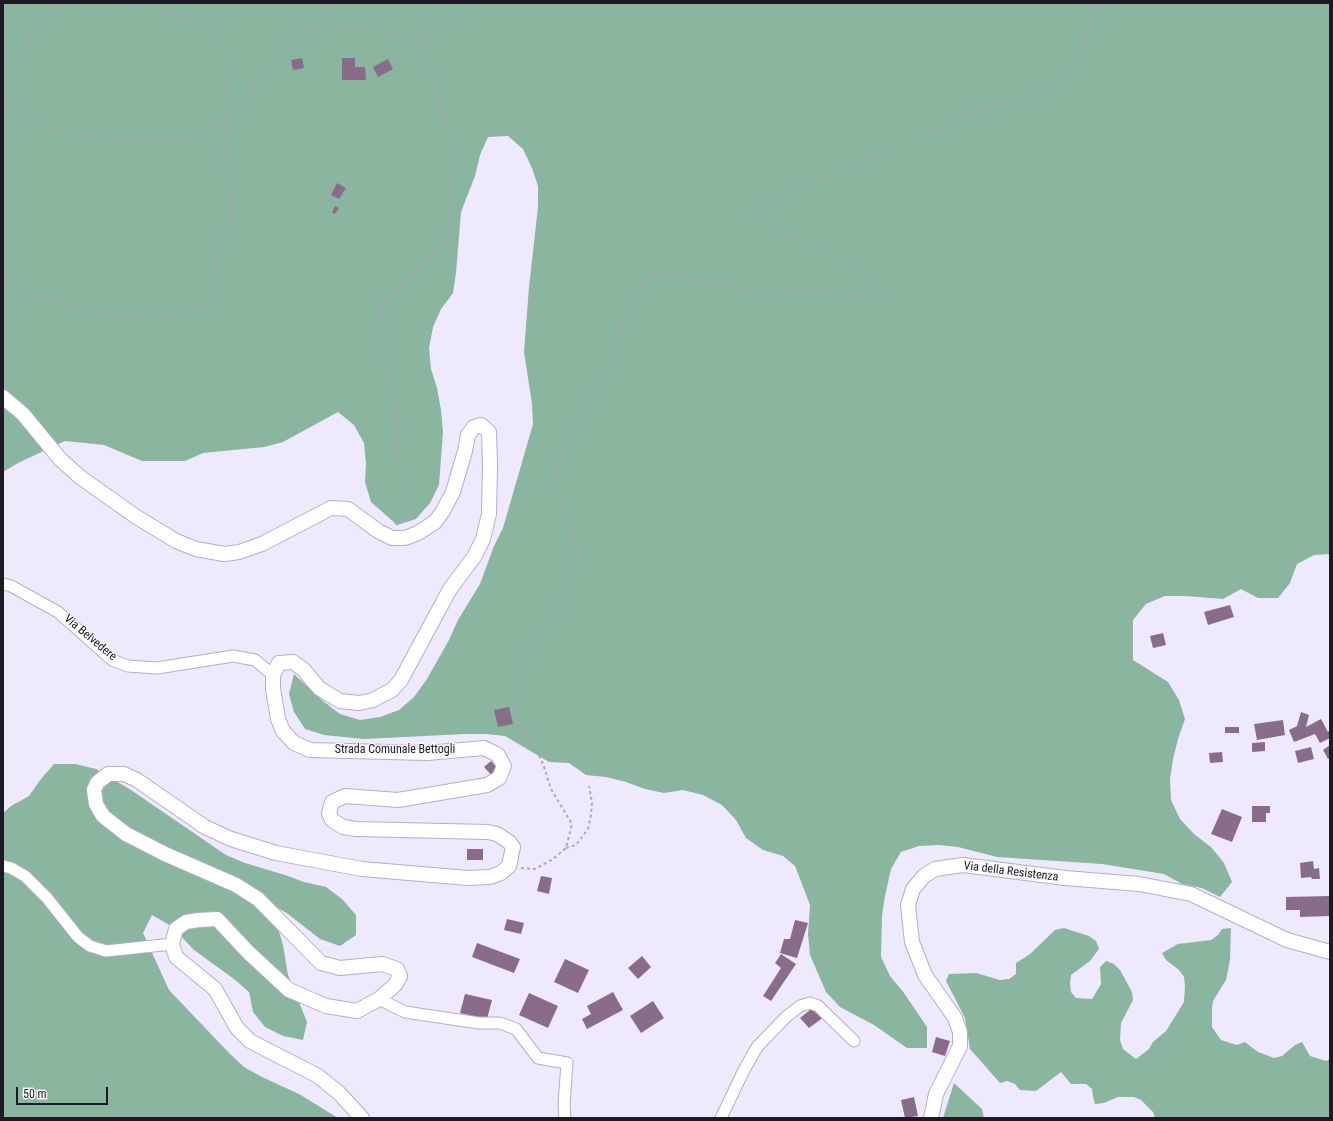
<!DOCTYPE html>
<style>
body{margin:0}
#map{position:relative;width:1333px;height:1121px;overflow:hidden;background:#efe9fe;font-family:"Roboto Condensed",sans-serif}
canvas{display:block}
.frame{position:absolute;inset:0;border:4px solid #1d1925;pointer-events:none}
.scale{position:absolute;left:16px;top:1087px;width:92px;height:18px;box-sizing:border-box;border:2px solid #1d1925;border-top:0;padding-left:5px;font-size:12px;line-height:14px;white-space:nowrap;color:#1d1925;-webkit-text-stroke:3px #fafafa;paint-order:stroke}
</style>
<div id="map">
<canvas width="1333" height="1121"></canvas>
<div class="frame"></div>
<div class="scale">50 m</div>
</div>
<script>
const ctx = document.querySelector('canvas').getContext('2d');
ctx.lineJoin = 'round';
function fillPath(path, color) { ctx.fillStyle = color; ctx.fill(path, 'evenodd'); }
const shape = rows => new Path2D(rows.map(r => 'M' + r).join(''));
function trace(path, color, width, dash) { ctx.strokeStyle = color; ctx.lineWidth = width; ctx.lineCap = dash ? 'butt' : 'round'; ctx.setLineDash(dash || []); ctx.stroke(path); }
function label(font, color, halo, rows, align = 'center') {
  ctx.font = font + ' "Roboto Condensed",sans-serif'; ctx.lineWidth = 3; ctx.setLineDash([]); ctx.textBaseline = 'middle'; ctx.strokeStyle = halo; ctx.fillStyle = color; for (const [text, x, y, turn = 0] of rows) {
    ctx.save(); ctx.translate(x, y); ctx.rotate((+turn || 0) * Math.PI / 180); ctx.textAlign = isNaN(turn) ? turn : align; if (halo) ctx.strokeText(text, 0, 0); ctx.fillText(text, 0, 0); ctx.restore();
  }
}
const forest = shape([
 [3,3,1330,3,1330,554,1314,555,1297,564,1290,583,1278,598,1258,598,1241,589,1223,599,1185,596,1165,596,1146,604,1133,620,1133,660,1168,682,1179,700,1185,719,1178,739,1173,759,1170,779,1171,800,1180,819,1194,834,1211,847,1224,863,1232,882,1220,897,1202,888,1182,884,1164,874,1102,864,997,857,958,847,939,845,919,846,901,852,891,869,885,896,882,916,881,957,890,976,904,993,927,1027,927,1048,907,1048,874,1025,840,1007,826,992,810,955,808,934,810,905,795,866,783,856,763,850,746,838,736,820,722,805,703,795,683,790,664,793,645,789,626,782,606,777,586,775,569,763,549,762,505,736,486,734,465,734,364,739,324,735,305,729,294,712,289,694,294,674,323,701,340,714,360,720,380,717,399,710,414,697,427,679,449,640,458,620,480,584,494,546,503,528,533,424,532,404,524,352,529,287,538,207,538,186,532,168,523,149,508,136,488,137,480,155,475,176,461,212,456,273,453,293,441,309,433,327,429,348,431,369,437,388,441,410,443,432,439,485,430,503,416,519,397,525,371,502,365,482,366,463,364,443,354,425,338,412,283,442,264,447,203,453,185,461,142,461,104,445,65,441,18,463,3,472],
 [54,764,75,764,96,769,131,790,226,855,245,863,285,875,304,882,326,887,342,899,356,915,356,935,340,946,320,939,288,914,271,904,283,945,288,975,307,1022,303,1040,283,1036,265,1027,253,1012,249,992,234,979,194,950,171,926,152,915,143,933,169,990,229,1053,244,1067,262,1077,299,1094,338,1118,3,1118,3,813,11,806,29,796,41,779],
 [1064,928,1089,936,1096,941,1099,949,1090,961,1071,975,1070,983,1071,992,1076,998,1092,999,1101,984,1100,967,1106,961,1114,964,1120,970,1132,992,1133,1000,1121,1023,1120,1040,1123,1049,1136,1059,1149,1049,1153,1042,1166,1031,1184,1002,1185,986,1184,977,1179,970,1166,960,1162,953,1178,944,1211,940,1218,935,1222,929,1231,928,1230,960,1226,980,1213,1001,1212,1009,1212,1027,1221,1040,1237,1045,1245,1042,1258,1052,1274,1058,1282,1056,1295,1045,1302,1042,1310,1056,1326,1061,1330,1059,1330,1118,1155,1118,1153,1112,1141,1100,1134,1097,1118,1097,1104,1103,1095,1104,1093,1097,1092,1089,1086,1084,1071,1084,1061,1072,1036,1091,1020,1090,1015,1084,1007,1081,1000,1083,970,1049,965,1018,946,981,949,974,976,973,1000,980,1009,979,1016,974,1016,963,1030,954,1055,930],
 [954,1083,982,1109,984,1118,943,1118]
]);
const building = shape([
 [302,58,304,68,293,70,291,60],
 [342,58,355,58,355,67,365,67,366,80,342,80],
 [388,59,393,69,378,77,373,67],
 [337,183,346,188,339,199,331,195],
 [335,206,339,208,335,214,332,212],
 [1230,605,1234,617,1208,625,1204,612],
 [1163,633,1166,645,1153,648,1150,636],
 [509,707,513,724,498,727,494,710],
 [1301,712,1309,715,1306,727,1321,719,1328,732,1330,730,1330,738,1320,743,1315,734,1294,742,1289,730,1297,726],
 [1283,720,1285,735,1257,740,1254,724],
 [1225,727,1239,727,1239,733,1225,733],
 [1265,742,1265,751,1252,752,1252,743],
 [1330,745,1330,757,1328,759,1323,750],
 [1311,747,1314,759,1298,763,1295,751],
 [1222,752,1223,762,1210,763,1209,753],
 [491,761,501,772,494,778,484,767],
 [1252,806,1270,806,1270,813,1266,813,1266,822,1252,822],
 [1222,809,1242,817,1232,842,1211,834],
 [467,849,483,849,483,860,467,860],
 [1313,861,1314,869,1319,868,1320,879,1312,879,1311,877,1301,878,1300,863],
 [541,876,552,878,549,894,537,891],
 [1330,896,1330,916,1300,917,1300,910,1286,910,1286,897],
 [507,919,524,923,521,934,504,930],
 [795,920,808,923,797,958,780,953,784,939,790,939],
 [477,943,520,959,514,973,472,957],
 [781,954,796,964,771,1001,763,996,781,968,775,963],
 [642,956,651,967,638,979,628,968],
 [565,959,589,970,578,993,554,982],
 [613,992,623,1010,587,1029,582,1019,591,1014,587,1006],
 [529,993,558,1006,548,1028,519,1015],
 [465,994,492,1000,487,1019,460,1013],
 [653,1001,664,1018,641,1033,630,1016],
 [815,1006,824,1017,809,1028,800,1018],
 [936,1037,950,1041,945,1056,932,1052],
 [914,1097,918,1116,905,1118,901,1100]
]);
const path = shape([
 [127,3,133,5,149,3],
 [329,3,334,28],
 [1063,3,1068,4,1072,3],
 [3,55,21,53,39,27,55,9,57,3],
 [3,103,25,116,47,126,93,138,165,143,181,141,211,129,231,118,245,101,279,49,290,38,303,32,322,27,364,29,413,39,435,33,473,3],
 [3,275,29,295,126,317,168,320,212,301,216,253,233,219,228,175,224,160,228,120,225,99,226,88,229,79,232,56,229,46,217,36,213,32,210,23,206,21,193,21,172,14,164,10,160,3],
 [396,525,398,521,407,521,413,506,408,500,421,479,420,477,414,478,408,475,407,468,398,461,398,439,395,429,400,420,393,395,385,372,384,364,383,312,385,299,406,284,423,263,450,237,449,215,455,161,452,136,442,111,434,87,430,65,423,50,421,25,423,3],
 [566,848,576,845,588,829,591,815,592,803,589,786],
 [521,868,535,869,553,859,566,848,572,824,551,789,543,764,532,741,516,720,516,690,520,673,528,652,566,600,574,575,577,548,561,495,553,485,556,469,572,442,575,426,603,367,616,354,627,314,636,294,645,281,656,273,667,272,708,283,761,292,815,290,872,300,884,294,870,280,787,235,745,217,748,202,836,172,883,154,975,112,1018,101,1037,91,1058,74,1083,45,1093,24,1092,3]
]);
const minor = shape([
 [3,584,11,586,58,612,112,660,128,666,157,668,233,656,255,660,273,675],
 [3,866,11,868,25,876,47,898,78,937,90,946,106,951,172,944],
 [379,999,405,1012,479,1023,500,1023,516,1029,538,1058,567,1063,564,1105,565,1118],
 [721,1118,743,1072,757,1047,786,1017,800,1006,810,1003,818,1006,854,1041]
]);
const tertiary = shape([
 [3,397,23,414,60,459,80,477,135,516,176,541,196,549,224,554,239,552,262,544,331,508,348,509,378,531,392,538,405,538,418,533,435,522,443,511,453,492,465,451,468,435,474,427,481,425,489,432,490,465,489,514,483,539,474,557,450,589,401,680,392,690,373,700,359,703,340,701,319,688,303,669,293,662,279,663,273,675,273,689,278,719,283,731,294,743,310,750,427,753,484,748,498,755,504,766,499,778,487,785,398,800,345,796,332,802,329,813,332,820,343,827,356,829,488,832,497,834,509,842,513,847,509,866,501,873,490,877,468,878,362,869,276,853,231,839,205,827,137,780,124,774,108,774,97,783,94,790,96,804,103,816,126,834,165,854,236,885,258,899,321,963,340,968,382,964,397,969,400,976,395,985,379,999,357,1011,326,1006,289,990,249,953,217,919,199,920,186,922,176,929,172,944,176,957,215,989,237,1028,250,1041,318,1076,339,1093,362,1118],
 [931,1118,936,1094,960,1046,960,1032,955,1018,925,975,912,942,908,905,913,889,924,876,935,869,963,865,1065,878,1139,884,1191,894,1287,940,1330,952]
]);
const streetNames = [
 ["Via Belvedere",90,638,40],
 ["Strada Comunale Bettogli",395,750],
 ["Via della Resistenza",1011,872,7]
];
fillPath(forest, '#8ab59f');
fillPath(building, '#896c89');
trace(minor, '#b6accd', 13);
trace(tertiary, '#b6accd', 16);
trace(path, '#aba6b8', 2, [3, 3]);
trace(minor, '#fff', 11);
trace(tertiary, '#fff', 14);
label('12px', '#1d1925', '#fafafa', streetNames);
</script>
